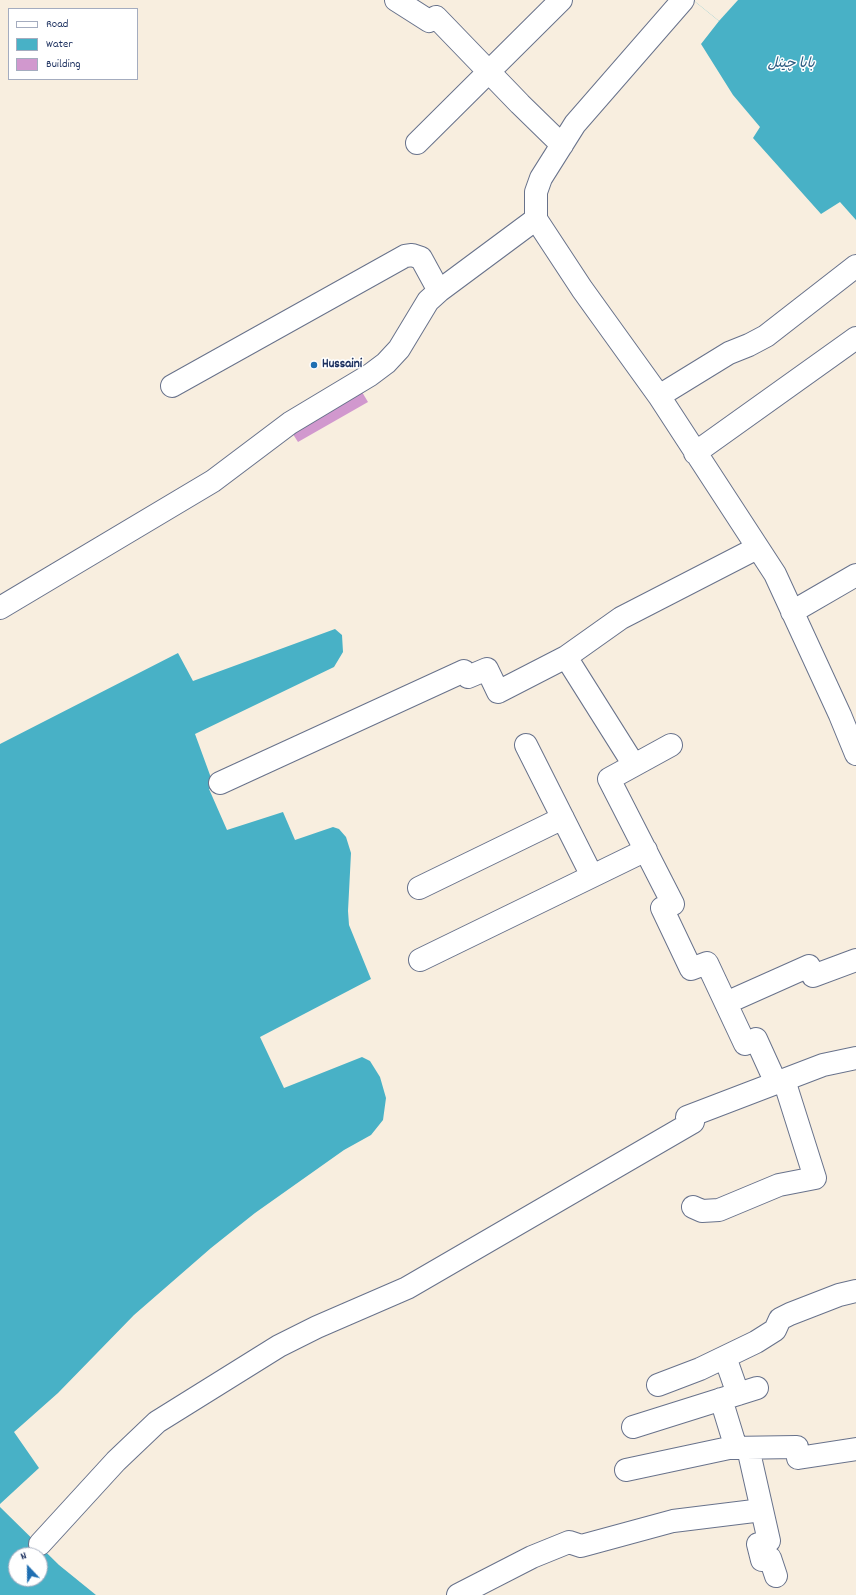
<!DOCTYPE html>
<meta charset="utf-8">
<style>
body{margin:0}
#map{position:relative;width:856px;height:1595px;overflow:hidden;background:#f8eedf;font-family:Dekko,sans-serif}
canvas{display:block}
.legend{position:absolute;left:8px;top:8px;width:130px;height:72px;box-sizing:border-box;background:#fff;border:1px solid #a4acbf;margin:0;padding:5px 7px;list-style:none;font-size:12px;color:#1b2f5e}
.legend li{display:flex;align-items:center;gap:8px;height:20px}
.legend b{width:20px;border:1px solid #a4acbf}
.north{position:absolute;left:8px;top:1547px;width:40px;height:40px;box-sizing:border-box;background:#fff;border:1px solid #a4acbf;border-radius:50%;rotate:338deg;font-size:11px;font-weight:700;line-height:16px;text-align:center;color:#1b2f5e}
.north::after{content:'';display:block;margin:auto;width:14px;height:18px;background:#1f6fb2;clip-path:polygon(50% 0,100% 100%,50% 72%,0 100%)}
</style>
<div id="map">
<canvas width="856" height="1595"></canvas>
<ul class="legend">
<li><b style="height:5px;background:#fff"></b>Road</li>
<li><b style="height:11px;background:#48b1c6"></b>Water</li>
<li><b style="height:11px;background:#d198ce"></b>Building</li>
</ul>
<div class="north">N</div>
</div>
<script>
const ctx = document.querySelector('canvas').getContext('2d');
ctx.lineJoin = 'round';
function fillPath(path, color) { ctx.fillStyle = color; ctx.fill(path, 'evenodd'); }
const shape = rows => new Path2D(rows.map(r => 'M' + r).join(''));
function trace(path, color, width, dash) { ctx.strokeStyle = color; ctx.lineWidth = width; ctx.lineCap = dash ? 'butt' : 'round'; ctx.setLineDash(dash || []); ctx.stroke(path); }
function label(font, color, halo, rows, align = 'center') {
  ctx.font = font + ' Dekko,"Playpen Sans Arabic",sans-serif'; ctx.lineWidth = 3; ctx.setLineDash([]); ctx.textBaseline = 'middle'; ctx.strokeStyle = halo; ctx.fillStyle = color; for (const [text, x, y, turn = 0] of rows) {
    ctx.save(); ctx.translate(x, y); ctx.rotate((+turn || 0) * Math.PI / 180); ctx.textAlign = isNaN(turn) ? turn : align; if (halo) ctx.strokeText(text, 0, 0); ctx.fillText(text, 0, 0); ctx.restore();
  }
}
const water = shape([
 [693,0,856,0,856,220,840,202,821,214,753,138,760,127,733,95,701,44,719,21],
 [335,629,342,635,343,652,334,667,195,734,214,786,209,789,227,830,283,812,295,840,333,827,339,829,346,837,351,853,348,911,349,925,371,979,260,1037,284,1088,362,1057,370,1061,380,1077,386,1098,383,1120,371,1135,344,1150,255,1213,211,1248,134,1315,58,1393,14,1432,39,1468,0,1504,0,744,178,653,193,681],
 [0,1507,59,1565,96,1595,0,1595],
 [16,1555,40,1555,40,1579,16,1579]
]);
const pier = shape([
 [693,0,738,0,719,21]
]);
const building = shape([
 [359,387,368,402,298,442,289,428]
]);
const street = shape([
 [396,0,429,21,436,17,520,104,562,145],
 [683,0,575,124,541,178,536,192,536,219,582,289,659,396,775,574,840,715,856,754],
 [417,143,561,0],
 [172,386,405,256,412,255,421,258,439,291],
 [659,396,729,353,749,345,766,336,856,266],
 [695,453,856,338],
 [0,608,213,481,290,423,370,375,386,363,399,349,428,301,439,291,536,219],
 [792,612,856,575],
 [566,657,634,765],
 [526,745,592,876],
 [671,745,609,779,673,904,662,908,691,969,707,963,745,1044,756,1039,776,1083],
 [220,783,464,671,468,677,487,669,498,692,566,657,621,618,757,548],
 [419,888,563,818],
 [420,960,646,850],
 [726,1003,809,966,813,976,856,960],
 [693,1207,702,1211,719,1210,779,1185,815,1178,784,1080],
 [725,1357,738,1394],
 [658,1385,700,1369,756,1342,775,1330,780,1319,790,1314,839,1295,856,1291],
 [721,1399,736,1448],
 [633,1427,757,1388],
 [748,1448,769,1541,758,1544,762,1560,770,1558,776,1576],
 [626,1470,729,1448,797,1447,798,1458,856,1449],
 [40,1544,116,1461,157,1422,279,1346,317,1327,407,1288,693,1122,687,1117,823,1065,856,1058],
 [458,1595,532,1557,569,1542,581,1546,673,1521,762,1510]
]);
const markers = [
 [314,365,4,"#1f6fb2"]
];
const poiNames = [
 ["Hussaini",322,365]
];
const waterNames = [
 ["بابا چینل",791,65]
];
fillPath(water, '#48b1c6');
fillPath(pier, '#f8eedf');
fillPath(building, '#d198ce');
trace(street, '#68728b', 24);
trace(street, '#fff', 22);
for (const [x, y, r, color] of markers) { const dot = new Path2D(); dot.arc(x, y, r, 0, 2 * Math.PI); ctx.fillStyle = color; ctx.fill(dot); trace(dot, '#fff', 1.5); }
label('bold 13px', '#1b2f5e', '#fff', poiNames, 'left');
label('italic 14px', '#2b5c82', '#fff', waterNames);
</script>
